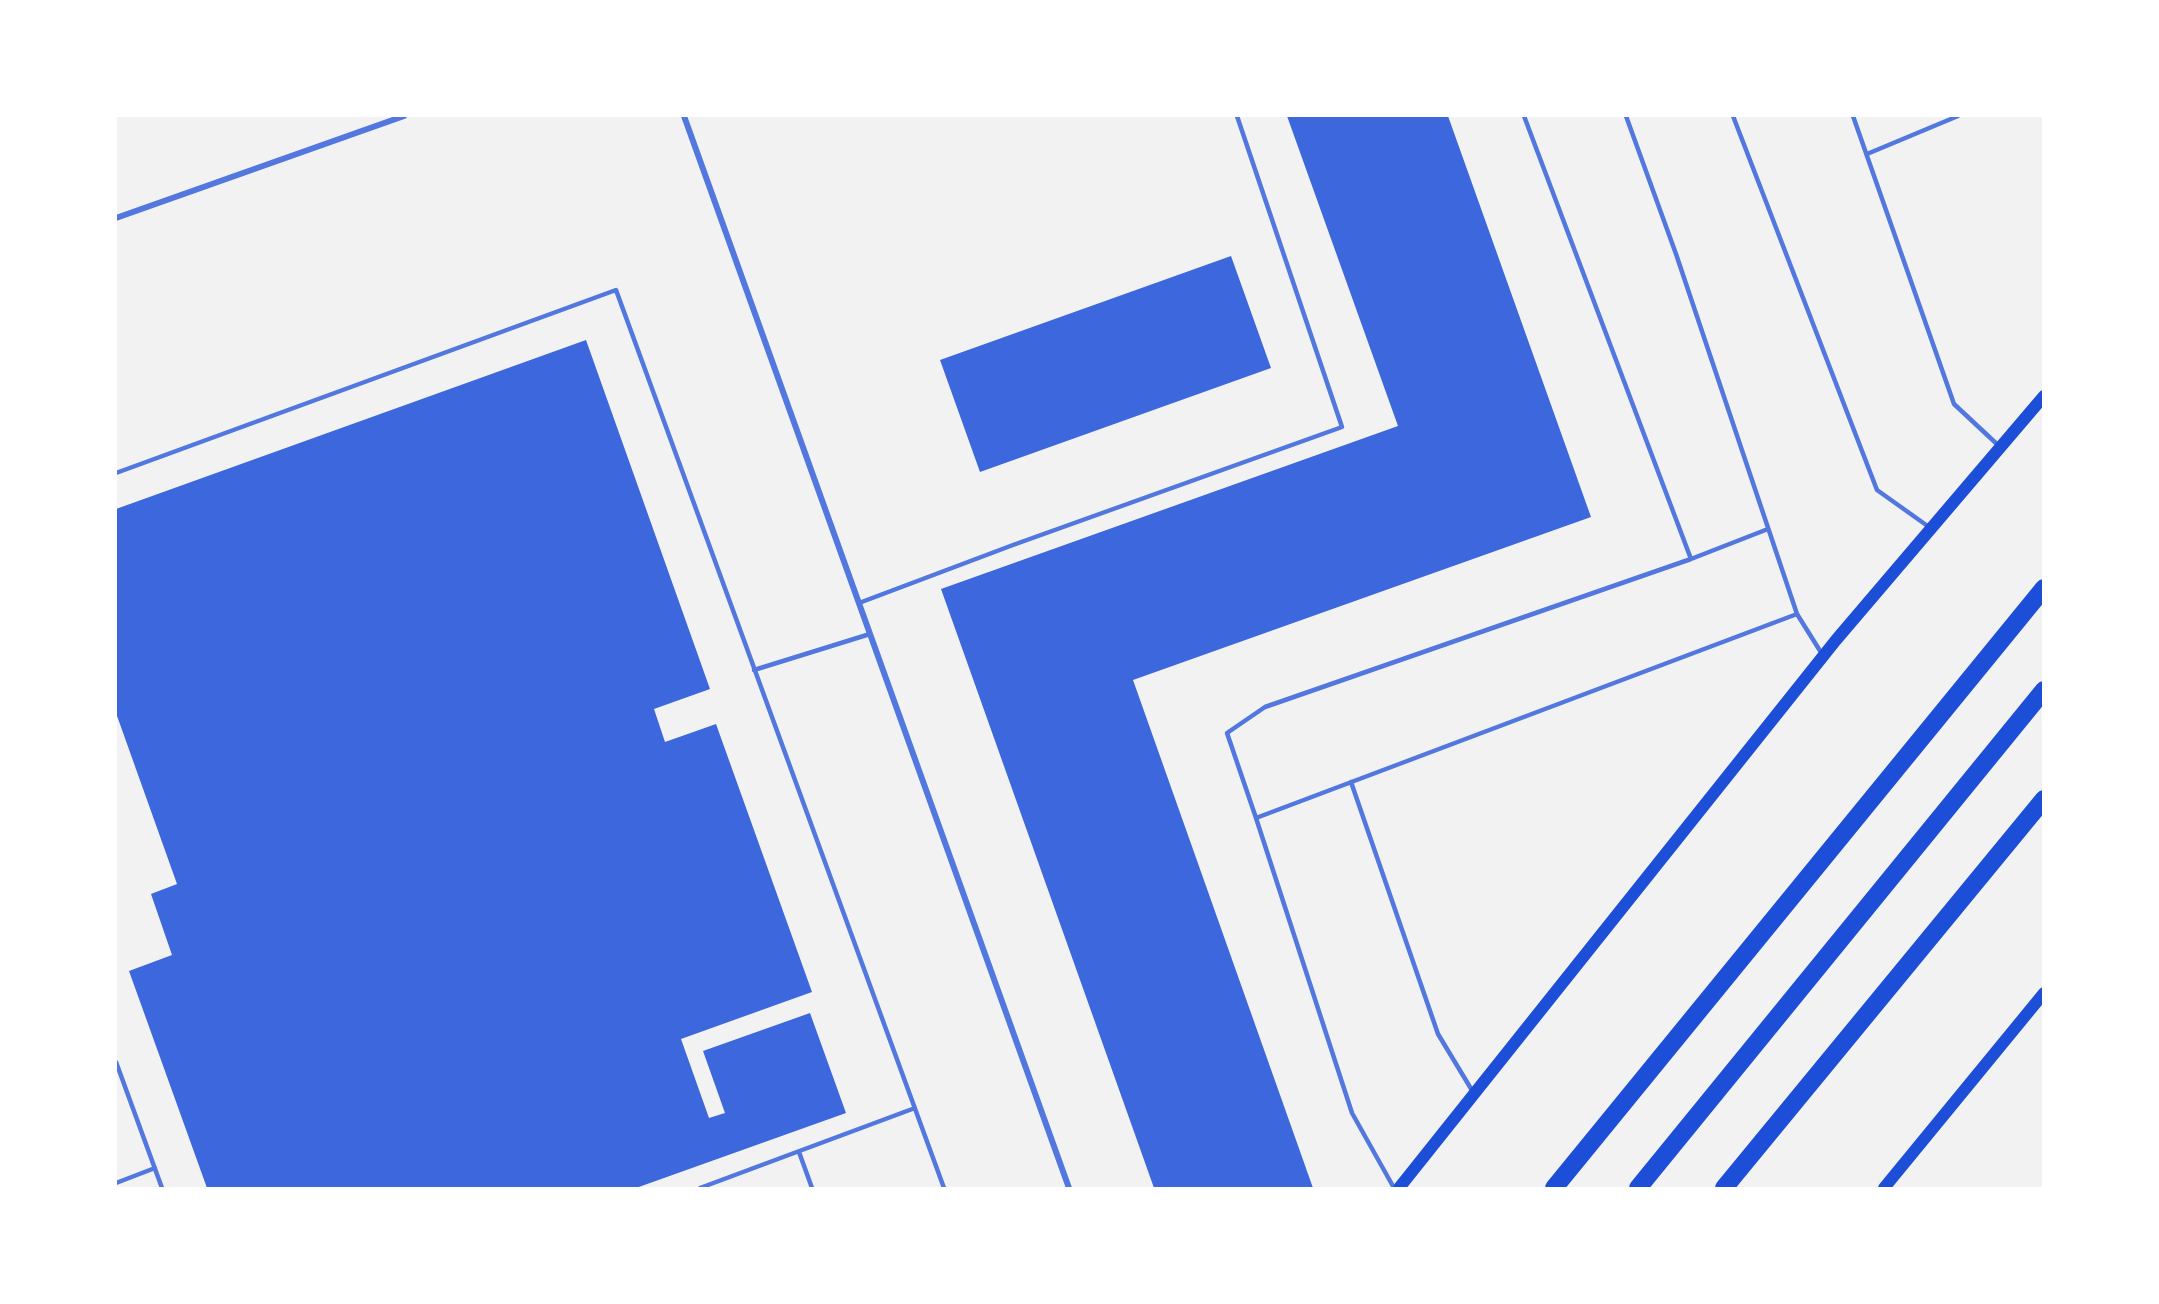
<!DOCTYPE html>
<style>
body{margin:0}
#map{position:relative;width:2159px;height:1304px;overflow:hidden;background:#f2f2f2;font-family:Arial,sans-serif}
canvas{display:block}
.frame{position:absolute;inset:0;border:117px solid #fff;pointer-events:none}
</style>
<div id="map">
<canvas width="2159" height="1304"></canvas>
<div class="frame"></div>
</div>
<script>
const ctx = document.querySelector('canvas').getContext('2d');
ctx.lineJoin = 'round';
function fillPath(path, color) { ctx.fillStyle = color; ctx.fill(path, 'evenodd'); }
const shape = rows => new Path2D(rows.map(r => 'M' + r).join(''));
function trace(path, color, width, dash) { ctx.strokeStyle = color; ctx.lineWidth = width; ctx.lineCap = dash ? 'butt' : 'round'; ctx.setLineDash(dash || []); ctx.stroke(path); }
const building = shape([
 [1287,116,1448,116,1591,517,1133,680,1313,1188,1154,1188,941,589,1398,426],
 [1231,256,1271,368,980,472,940,360],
 [586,340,710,689,654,709,665,742,716,724,812,992,681,1039,709,1118,725,1113,703,1051,810,1013,846,1113,636,1188,207,1188,129,971,172,955,151,894,177,884,116,713,116,509]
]);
const service = shape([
 [1524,116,1691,559,1265,707,1227,733,1256,818,1797,614],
 [1626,116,1676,254,1797,614,1822,654],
 [1733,116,1877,490,1929,527],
 [1853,116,1954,404,1999,446],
 [1867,154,1958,116],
 [116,473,616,290,944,1188],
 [1691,559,1768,529],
 [859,603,1013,545,1342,427,1237,116],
 [754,670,870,634],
 [1351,782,1438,1034,1473,1092],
 [1256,818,1352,1113,1394,1188],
 [116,1062,162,1188],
 [799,1152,812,1188],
 [116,1183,155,1168],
 [700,1188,915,1108]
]);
const minor = shape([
 [684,116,1069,1188],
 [116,218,404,116]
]);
const secondary = shape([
 [1399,1188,1836,640,2044,396],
 [1884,1188,2044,993]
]);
const motorway = shape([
 [1554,1188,2044,588],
 [1638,1188,2044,690],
 [1724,1188,2044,799]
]);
fillPath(building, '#3d67dc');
trace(service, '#5277de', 4.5);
trace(minor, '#5277de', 6);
trace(secondary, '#1d4ed8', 12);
trace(motorway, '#1d4ed8', 18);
</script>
